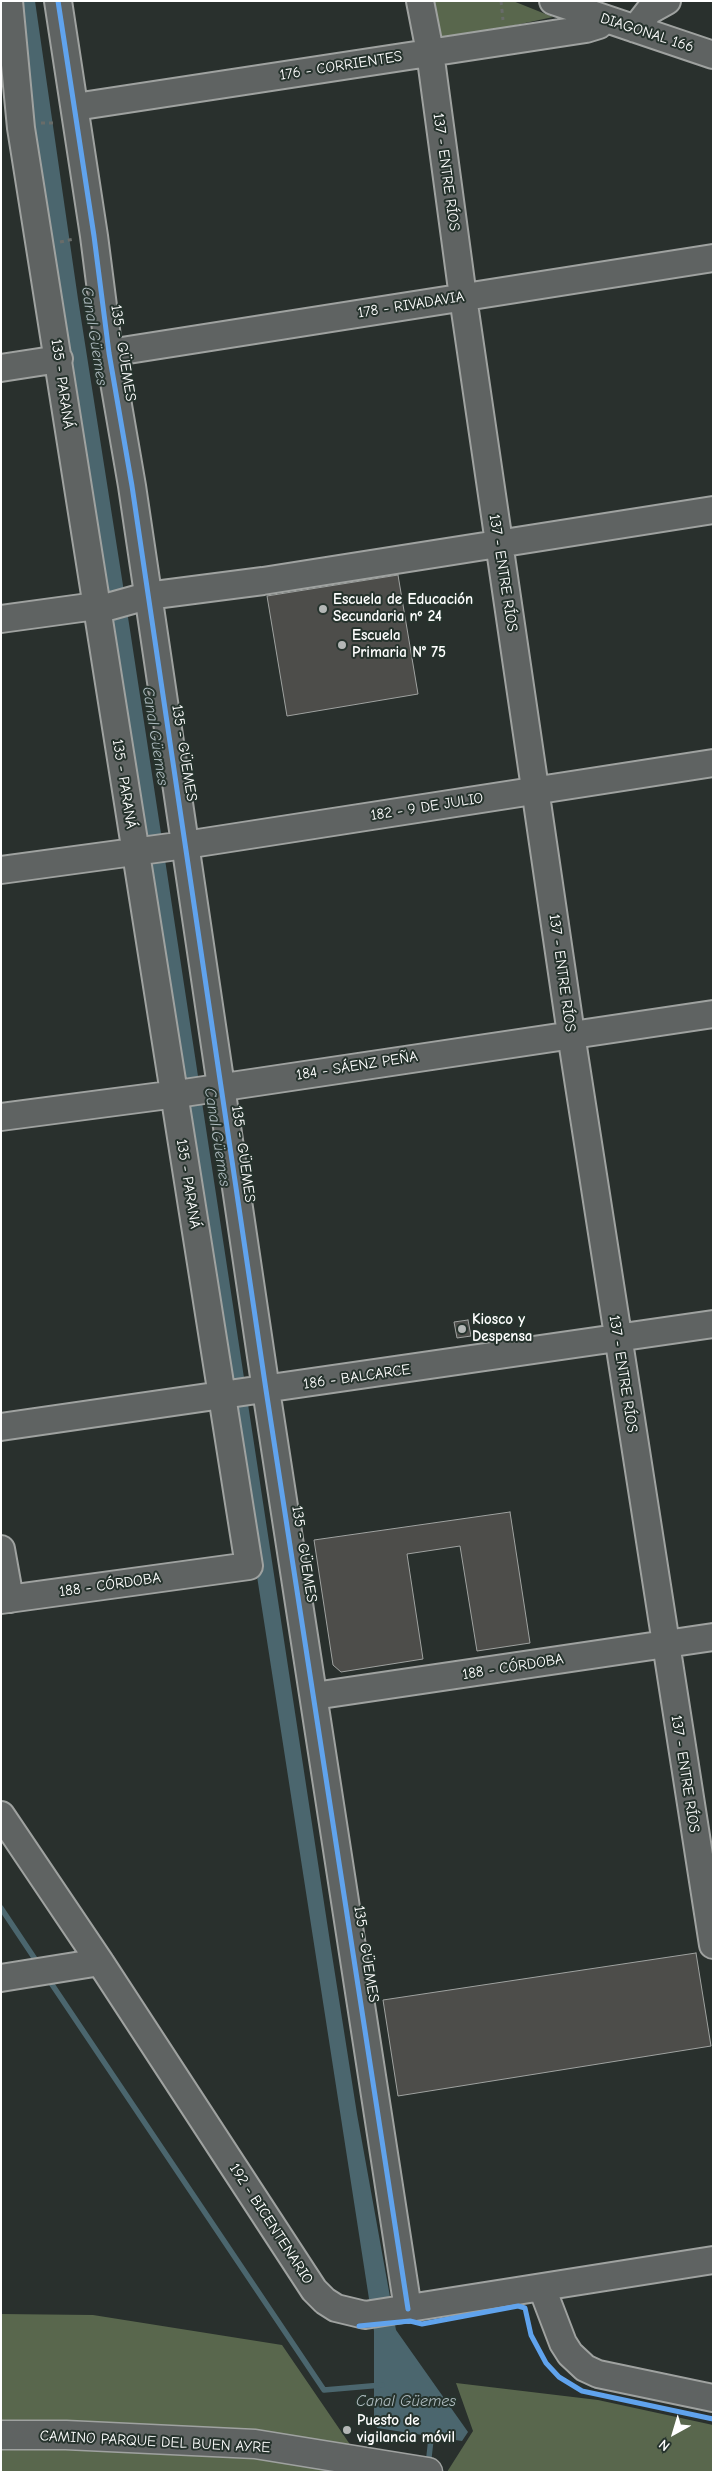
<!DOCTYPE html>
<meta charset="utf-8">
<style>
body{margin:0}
#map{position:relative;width:714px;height:2473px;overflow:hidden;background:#29302d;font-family:"Comic Neue",sans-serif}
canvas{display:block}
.frame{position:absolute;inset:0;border:2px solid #fff;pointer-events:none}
.north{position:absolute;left:649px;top:2408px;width:50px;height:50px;-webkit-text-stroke:4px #26332d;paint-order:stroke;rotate:219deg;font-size:14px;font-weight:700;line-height:20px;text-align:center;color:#fff}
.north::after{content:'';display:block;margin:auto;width:18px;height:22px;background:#fff;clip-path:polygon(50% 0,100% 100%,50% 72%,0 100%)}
</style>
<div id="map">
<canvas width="714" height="2473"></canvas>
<div class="frame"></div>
<div class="north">N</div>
</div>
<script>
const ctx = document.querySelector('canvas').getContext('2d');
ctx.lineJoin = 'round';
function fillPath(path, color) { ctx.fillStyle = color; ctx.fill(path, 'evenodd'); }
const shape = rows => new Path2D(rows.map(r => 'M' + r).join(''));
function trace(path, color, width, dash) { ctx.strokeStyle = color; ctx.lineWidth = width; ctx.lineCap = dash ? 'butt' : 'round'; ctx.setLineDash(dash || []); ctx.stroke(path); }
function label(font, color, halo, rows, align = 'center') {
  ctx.font = font + ' "Comic Neue",sans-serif'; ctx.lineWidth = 4; ctx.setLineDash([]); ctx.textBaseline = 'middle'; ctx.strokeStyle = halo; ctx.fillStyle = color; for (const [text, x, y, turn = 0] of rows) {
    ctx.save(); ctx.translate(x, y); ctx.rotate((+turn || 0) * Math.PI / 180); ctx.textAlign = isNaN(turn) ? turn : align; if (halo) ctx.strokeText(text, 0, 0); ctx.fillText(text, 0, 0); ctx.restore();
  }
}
const green = shape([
 [429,1,513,1,553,17,437,42],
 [1,2314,93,2315,282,2345,362,2462,362,2472,1,2472],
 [456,2383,598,2400,713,2425,713,2472,447,2472,473,2431]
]);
const water = shape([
 [18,1,35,1,78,299,130,630,330,1942,357,2114,396,2330,468,2432,462,2441,377,2428,374,2419,374,2331,24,73]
]);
const stream = shape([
 [1,1908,37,1962],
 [51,1983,324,2390,382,2385],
 [428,2466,432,2430]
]);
const building = shape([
 [398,575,418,694,287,716,267,596,398,575],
 [468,1320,471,1336,457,1338,454,1322,468,1320],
 [510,1512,530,1643,477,1651,460,1546,407,1554,423,1659,341,1672,333,1665,314,1540,510,1512],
 [696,1953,711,2046,398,2096,383,2000,696,1953]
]);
const path = shape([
 [501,1,503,20],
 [41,123,55,123],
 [60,242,74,239]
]);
const minor = shape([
 [58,1,94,236,109,353,132,486,266,1390,408,2309],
 [420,1,430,52,463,297,571,1034,713,1945],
 [553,1,713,55],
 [635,29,649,11,667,1],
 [75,107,586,29,599,25,605,19],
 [109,353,713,258],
 [1,368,59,359],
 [1,619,96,606,104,608,147,596,263,581,713,510],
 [1,870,185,845,713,763],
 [1,1117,184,1093,713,1014],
 [1,1427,713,1324],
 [1,1549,10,1599],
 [1,1600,249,1566,21,128,9,1],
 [314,1696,713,1637],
 [1,1815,100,1962,314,2290,325,2301,336,2308,365,2315,713,2260],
 [1,1978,100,1962],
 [542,2288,563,2343,570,2354,585,2368,598,2374,713,2398]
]);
const highway = shape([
 [1,2435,66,2435,255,2444,428,2472]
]);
const cycleway = shape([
 [58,1,94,236,109,353,132,486,266,1390,408,2309],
 [359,2326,410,2321,422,2324,518,2306,525,2308,531,2335,546,2363,559,2377,582,2391,713,2419]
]);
const markers = [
 [323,609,5,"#b4b7b6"],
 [342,645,5,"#b4b7b6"],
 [462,1329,5,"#b4b7b6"],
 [347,2430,5,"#b4b7b6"]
];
const streetNames = [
 ["DIAGONAL 166",647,33,18],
 ["176 - CORRIENTES",341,66,-9],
 ["137 - ENTRE RÍOS",446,172,82],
 ["178 - RIVADAVIA",411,305,-9],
 ["135 - GÜEMES",123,353,81],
 ["135 - PARANÁ",62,384,82],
 ["137 - ENTRE RÍOS",503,573,81],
 ["135 - GÜEMES",184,753,81],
 ["135 - PARANÁ",124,784,81],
 ["182 - 9 DE JULIO",427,807,-9],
 ["137 - ENTRE RÍOS",562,973,82],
 ["184 - SÁENZ PEÑA",357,1066,-9],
 ["135 - GÜEMES",243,1154,82],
 ["135 - PARANÁ",188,1184,81],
 ["137 - ENTRE RÍOS",623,1374,81],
 ["186 - BALCARCE",357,1377,-8],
 ["135 - GÜEMES",304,1554,81],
 ["188 - CÓRDOBA",110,1585,-8],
 ["188 - CÓRDOBA",513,1667,-9],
 ["137 - ENTRE RÍOS",685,1774,81],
 ["135 - GÜEMES",366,1954,81],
 ["192 - BICENTENARIO",271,2224,57],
 ["CAMINO PARQUE DEL BUEN AYRE",155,2442,3]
];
const poiNames = [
 ["Escuela de Educación",333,600],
 ["Secundaria nº 24",333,617],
 ["Escuela",352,636],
 ["Primaria N° 75",352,653],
 ["Kiosco y",472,1320],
 ["Despensa",472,1337],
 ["Puesto de",357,2421],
 ["vigilancia móvil",357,2438]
];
const waterNames = [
 ["Canal Güemes",94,336,81],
 ["Canal Güemes",155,736,81],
 ["Canal Güemes",217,1137,81],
 ["Canal Güemes",406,2401]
];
fillPath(green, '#59674d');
fillPath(water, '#4b666e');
trace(stream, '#4b666e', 5.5);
fillPath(building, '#4d4d4a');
trace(building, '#9fa2a0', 1);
trace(minor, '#9fa2a0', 30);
trace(highway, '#9fa2a0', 31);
trace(path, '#686c69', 3, [4, 4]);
trace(minor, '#5f6362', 26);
trace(highway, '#5f6362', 28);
trace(cycleway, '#60a3ed', 5);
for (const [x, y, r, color] of markers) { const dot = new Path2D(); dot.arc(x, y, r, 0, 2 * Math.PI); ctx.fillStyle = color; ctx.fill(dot); trace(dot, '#26332d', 2); }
label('15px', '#fff', '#26332d', streetNames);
label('bold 15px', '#fff', '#26332d', poiNames, 'left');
label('italic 16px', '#afbcc0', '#26332d', waterNames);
</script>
